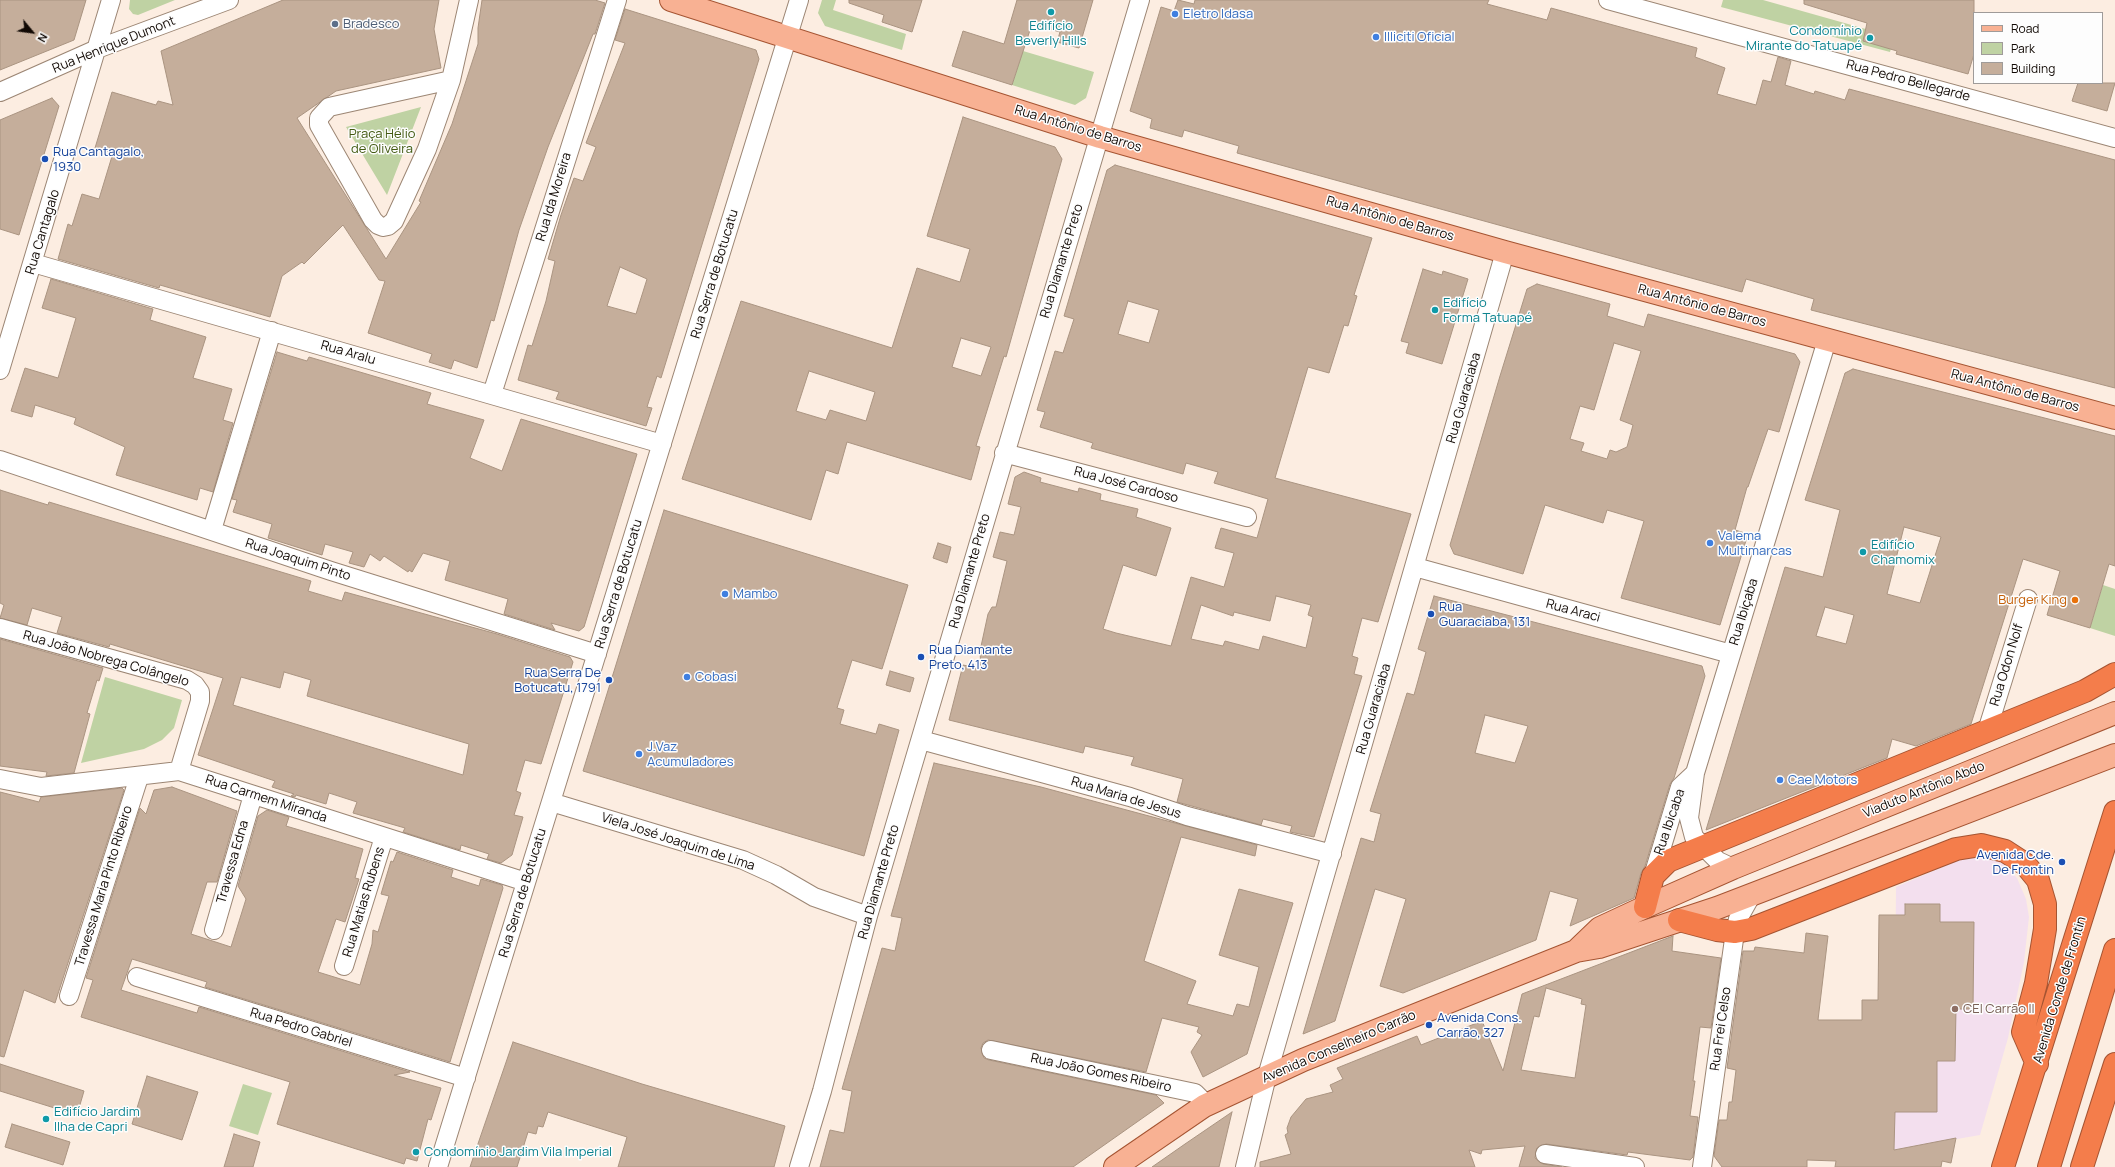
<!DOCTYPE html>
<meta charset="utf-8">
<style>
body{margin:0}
#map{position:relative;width:2115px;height:1167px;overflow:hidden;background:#fcede1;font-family:Manrope,sans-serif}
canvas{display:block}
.legend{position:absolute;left:1973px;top:12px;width:130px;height:72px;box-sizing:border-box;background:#fdfdfd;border:1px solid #9f9b99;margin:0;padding:5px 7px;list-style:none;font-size:12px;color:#110904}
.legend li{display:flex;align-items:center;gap:8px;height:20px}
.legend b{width:20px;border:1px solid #9f9b99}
.north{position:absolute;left:12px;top:12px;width:40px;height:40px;-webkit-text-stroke:3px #fdfdfd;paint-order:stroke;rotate:119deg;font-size:11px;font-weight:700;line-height:16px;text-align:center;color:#110904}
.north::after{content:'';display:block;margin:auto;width:14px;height:18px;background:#110904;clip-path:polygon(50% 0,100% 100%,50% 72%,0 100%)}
</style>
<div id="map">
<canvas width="2115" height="1167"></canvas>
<ul class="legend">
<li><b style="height:5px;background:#f8b193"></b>Road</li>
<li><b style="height:11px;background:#bfd2a3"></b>Park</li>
<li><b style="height:11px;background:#c5ae9b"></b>Building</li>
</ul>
<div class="north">N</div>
</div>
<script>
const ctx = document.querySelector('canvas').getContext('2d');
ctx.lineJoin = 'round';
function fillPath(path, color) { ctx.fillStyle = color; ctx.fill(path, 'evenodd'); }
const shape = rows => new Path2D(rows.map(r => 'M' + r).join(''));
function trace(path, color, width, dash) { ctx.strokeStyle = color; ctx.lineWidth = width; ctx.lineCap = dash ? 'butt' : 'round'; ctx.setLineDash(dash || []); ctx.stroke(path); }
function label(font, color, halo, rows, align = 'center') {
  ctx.font = font + ' Manrope,sans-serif'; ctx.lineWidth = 3; ctx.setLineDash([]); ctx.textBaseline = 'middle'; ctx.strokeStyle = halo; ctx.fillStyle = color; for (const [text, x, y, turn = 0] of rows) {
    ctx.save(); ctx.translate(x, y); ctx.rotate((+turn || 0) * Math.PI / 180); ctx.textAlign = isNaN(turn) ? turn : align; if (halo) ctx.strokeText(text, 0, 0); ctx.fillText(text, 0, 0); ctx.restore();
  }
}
const education = shape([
 [1974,856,1991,858,2005,865,2017,878,2026,899,2029,917,2024,962,2008,1038,1980,1135,1894,1150,1896,887,1954,862]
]);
const green = shape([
 [130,0,175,0,138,15,133,14,129,9],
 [822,0,836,0,833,10,906,34,902,50,825,26,818,13],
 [1723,0,1763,0,1894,37,1890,52,1721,7],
 [1023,51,1094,72,1086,98,1075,105,1012,85],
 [421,107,387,195,346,127],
 [2103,585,2115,589,2115,636,2090,628],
 [105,677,182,700,174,728,162,740,144,749,81,763],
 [243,1084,272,1093,258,1135,229,1126]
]);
const building = shape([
 [0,0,86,0,74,40,0,70,0,0],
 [283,0,439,0,434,29,441,68,336,91,297,118,386,259,421,202,419,201,452,124,478,44,478,28,482,0,595,0,605,3,595,34,593,34,548,147,519,230,494,321,491,320,477,368,454,360,451,369,429,362,432,354,368,333,385,281,379,280,343,225,304,264,302,262,282,276,270,317,160,285,159,288,58,259,68,224,72,226,82,194,99,199,113,153,95,148,112,92,156,105,158,101,173,105,161,51,283,0],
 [849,0,922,0,912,32,882,22,884,15,849,3,849,0],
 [1017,0,1093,0,1079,48,1057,42,1060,32,1032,24,1012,85,952,66,963,31,1004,44,1017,0],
 [1178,0,1194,4,1195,0,1489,0,1487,4,1547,20,1551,8,1697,48,1695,57,1725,68,1717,94,1756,105,1763,80,1771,82,1778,57,1791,61,1785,85,1814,94,1815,91,1845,100,1849,89,2115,160,2115,388,1811,310,1814,299,1746,279,1742,292,1237,153,1239,146,1184,130,1182,137,1150,128,1152,119,1130,111,1161,7,1174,11,1178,0],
 [1804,0,1974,0,1974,54,1968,74,1896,54,1897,51,1863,41,1867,23,1804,4,1804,0],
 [625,9,756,50,759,59,665,365,661,378,657,376,647,407,652,408,646,426,556,399,559,392,518,380,528,345,532,346,546,301,555,261,548,259,561,215,574,178,583,181,596,147,586,143,625,43,615,40,625,9],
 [620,267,647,279,636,314,607,306,620,267],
 [2078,83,2115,83,2107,111,2072,101,2078,83],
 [52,98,59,106,19,235,0,229,0,120,52,98],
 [963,117,1055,147,1062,159,1006,357,1004,356,976,446,980,447,971,480,847,442,838,474,826,470,811,520,682,479,741,301,892,348,917,268,960,282,970,249,927,236,963,117],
 [961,338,991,347,981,376,952,367,961,338],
 [809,371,875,392,866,421,830,410,826,420,796,411,809,371],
 [1115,165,1372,238,1354,295,1357,296,1348,326,1344,325,1329,373,1308,367,1275,478,1411,514,1378,622,1362,618,1352,656,1358,658,1354,674,1362,676,1314,837,1290,832,1292,826,1263,819,1261,825,1177,802,1183,779,1131,765,1134,757,1085,746,1083,753,949,720,963,665,981,669,980,651,988,614,992,607,996,607,1007,561,993,557,1000,532,1014,535,1021,507,1008,504,1015,477,1024,472,1041,478,1040,482,1078,492,1079,488,1101,494,1100,500,1138,509,1136,517,1171,528,1156,576,1123,565,1103,629,1116,633,1171,646,1191,577,1224,587,1234,553,1215,548,1221,528,1257,538,1268,499,1214,483,1218,472,1186,463,1183,474,1091,448,1093,443,1040,427,1045,412,1037,410,1055,351,1063,353,1074,319,1064,316,1107,170,1115,165],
 [1128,301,1159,310,1149,343,1118,334,1128,301],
 [1276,596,1311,605,1308,615,1313,617,1306,648,1263,636,1259,650,1225,641,1223,646,1191,639,1201,605,1233,616,1234,612,1270,621,1276,596],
 [1423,269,1442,275,1443,271,1468,279,1442,364,1406,353,1409,343,1401,341,1423,269],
 [51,279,153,309,150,320,206,337,193,378,232,389,223,420,233,423,213,492,200,488,197,500,116,475,125,447,74,424,76,418,35,405,32,417,11,411,25,368,58,378,76,318,42,308,51,279],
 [1537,284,1610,304,1607,316,1644,327,1648,314,1795,354,1800,362,1779,432,1768,429,1748,487,1747,487,1735,530,1748,534,1720,625,1621,598,1644,521,1607,510,1603,523,1545,505,1523,574,1454,554,1450,545,1500,376,1527,289,1537,284],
 [1614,343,1641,351,1620,420,1633,425,1627,447,1616,452,1610,450,1607,459,1581,451,1584,443,1570,439,1580,406,1594,410,1614,343],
 [277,352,307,361,309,357,431,393,427,404,484,420,470,458,502,471,521,419,637,454,584,627,579,631,551,623,555,630,504,614,508,599,445,580,450,561,423,553,412,572,409,570,408,572,384,556,380,561,370,554,364,567,349,563,353,552,325,544,322,555,268,538,272,524,233,512,237,500,232,499,277,352],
 [1853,369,2115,436,2115,566,2109,564,2090,628,2047,615,2060,571,2023,559,1971,724,1916,746,1892,739,1887,758,1706,830,1785,567,1823,577,1840,510,1805,500,1845,373,1853,369],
 [1904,527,1941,537,1920,603,1887,594,1904,527],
 [1825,607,1854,615,1846,644,1816,636,1825,607],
 [0,490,48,505,49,502,311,581,308,591,342,601,345,592,497,634,570,657,573,662,541,764,525,760,516,791,521,793,514,815,523,817,512,855,501,863,487,859,489,854,461,845,460,850,403,832,405,828,353,813,357,802,329,793,326,804,296,795,295,797,291,796,294,794,272,787,275,781,198,755,223,678,110,644,109,647,57,633,62,617,32,608,27,625,0,618,4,605,0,603,0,490],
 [284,672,311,680,307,696,469,744,463,775,233,705,241,677,280,688,284,672],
 [664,510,908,585,882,669,852,660,837,708,844,710,840,724,876,734,879,724,899,730,864,856,583,771,664,510],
 [938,543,951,547,947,563,933,558,938,543],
 [1434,596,1702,666,1705,676,1687,736,1674,778,1670,784,1645,866,1641,873,1634,898,1570,926,1578,899,1550,891,1536,940,1403,993,1380,986,1406,899,1375,889,1335,1021,1303,1034,1361,838,1374,842,1381,814,1370,811,1407,693,1414,695,1426,652,1418,649,1434,596],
 [1485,715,1528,726,1515,763,1475,753,1485,715],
 [0,639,103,668,99,681,97,680,87,713,90,714,74,773,46,776,47,772,0,766,0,639],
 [890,671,914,678,910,692,886,685,890,671],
 [934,763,1041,787,1257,845,1255,856,1181,837,1144,961,1196,981,1187,1004,1233,1016,1237,1004,1249,1007,1259,967,1219,955,1239,889,1293,903,1247,1054,1203,1077,1191,1052,1202,1035,1197,1032,1199,1027,1162,1018,1146,1072,988,1040,983,1043,981,1048,984,1058,989,1060,1156,1095,1164,1103,1073,1167,820,1167,830,1130,844,1133,852,1091,842,1089,882,948,895,951,902,918,891,916,934,763],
 [172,787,237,811,217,882,207,882,191,934,231,947,246,899,238,886,258,816,267,810,289,817,286,826,363,849,355,878,359,879,345,922,336,919,318,972,360,985,372,944,373,930,378,932,389,896,381,894,391,861,393,862,397,852,453,870,451,877,479,886,481,879,502,885,503,888,450,1062,205,987,207,982,132,959,121,990,197,1013,199,1007,410,1072,394,1075,441,1088,431,1120,428,1119,417,1161,406,1158,404,1164,277,1124,290,1082,81,1017,93,980,86,978,140,808,146,814,154,790,172,787],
 [122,788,124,790,55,1003,24,990,4,1057,0,1056,0,792,39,802,41,797,122,788],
 [1905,904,1940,904,1940,922,1974,922,1973,1009,1956,1009,1955,1061,1937,1061,1937,1112,1895,1112,1894,1150,1956,1138,1951,1163,1942,1161,1941,1167,1835,1167,1836,1161,1807,1160,1807,1167,1722,1167,1714,1156,1719,1120,1727,1120,1729,1102,1732,1102,1736,1070,1727,1068,1743,951,1754,951,1755,947,1804,953,1806,933,1828,936,1818,1020,1862,1020,1862,1000,1878,1000,1879,915,1905,915,1905,904],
 [1673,936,1672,951,1721,958,1711,1028,1700,1027,1693,1081,1695,1081,1690,1116,1698,1117,1693,1157,1690,1160,1628,1152,1627,1155,1546,1144,1537,1148,1535,1158,1543,1164,1562,1167,1519,1167,1525,1146,1482,1150,1481,1154,1469,1150,1475,1167,1260,1167,1260,1162,1291,1154,1285,1135,1288,1133,1287,1128,1291,1117,1306,1099,1333,1092,1330,1085,1343,1079,1337,1068,1417,1036,1421,1045,1482,1021,1503,1071,1522,994,1673,936],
 [1546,988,1582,999,1581,1004,1586,1005,1575,1078,1521,1070,1534,1016,1539,1017,1546,988],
 [513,1042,642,1084,785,1126,774,1167,618,1167,627,1137,548,1112,543,1127,538,1126,536,1134,528,1132,517,1167,470,1167,513,1042],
 [0,1064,84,1091,77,1115,0,1091,0,1064],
 [147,1076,198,1092,182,1140,132,1124,147,1076],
 [1232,1112,1219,1167,1152,1167,1185,1144,1232,1112],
 [12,1124,70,1142,63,1165,5,1147,12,1124],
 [234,1134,260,1142,253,1167,224,1167,234,1134]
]);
const minor = shape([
 [1608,0,2115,138],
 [451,80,329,107,319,118,319,125,373,220,378,225,383,227,388,226,394,221,427,149,451,80,469,0],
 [0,92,97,49,229,0],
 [33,263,662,444],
 [0,370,111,0],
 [492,394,617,0],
 [1004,453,1247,517],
 [0,460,331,571,597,654],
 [212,530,272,331],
 [1415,567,1731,654],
 [0,628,187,680,195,685,200,692,200,701,179,771],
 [1987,731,2028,599],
 [921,740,1130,797,1187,816,1332,854],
 [0,779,41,787,179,771,526,882],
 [551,802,743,860,776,875,814,897,868,916],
 [1733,868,1718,861,1694,837,1689,818,1695,773,1827,340],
 [1653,876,1680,787,1695,773],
 [214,930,253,795],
 [344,966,384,837],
 [137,977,466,1078],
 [69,996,139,777],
 [991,1050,1195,1093,1206,1104],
 [1545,1154,1635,1167],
 [438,1167,799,0],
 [799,1167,822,1091,868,916,1140,0],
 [1245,1167,1267,1076,1505,252],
 [1702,1167,1735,932,1738,919,1752,894]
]);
const major = shape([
 [671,0,1100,137,1505,252,2115,418],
 [1576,951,1600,928,1645,907,1733,868,2115,713],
 [1115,1167,1204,1106,1303,1060,1576,951,1599,947,1717,908,2115,755]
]);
const highway = shape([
 [1645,907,1653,876,1668,861,2085,691,2115,674],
 [1679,920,1717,930,1735,932,1751,929,1956,849,1981,845,2005,851,2025,864,2038,880,2045,904,2045,929,2036,983,2023,1032,2037,1064],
 [2003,1167,2115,812],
 [2049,1167,2115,950],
 [2082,1167,2115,1064]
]);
const markers = [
 [1051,12,4,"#0f9aa8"],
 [1175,14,4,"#3f7fe0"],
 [335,24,4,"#5c6f8a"],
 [1376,37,4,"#3f7fe0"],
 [1870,38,4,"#0f9aa8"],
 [45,159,4,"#1a4fb4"],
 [1435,310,4,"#0f9aa8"],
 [1710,543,4,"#3f7fe0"],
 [1863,552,4,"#0f9aa8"],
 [725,594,4,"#3f7fe0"],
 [2075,600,4,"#e8710a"],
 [1431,614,4,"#1a4fb4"],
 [921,657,4,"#1a4fb4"],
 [687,677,4,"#3f7fe0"],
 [609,680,4,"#1a4fb4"],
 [639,754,4,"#3f7fe0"],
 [1780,780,4,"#3f7fe0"],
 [2062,862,4,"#1a4fb4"],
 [1955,1009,4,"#8d6e63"],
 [1429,1025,4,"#1a4fb4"],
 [46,1119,4,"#0f9aa8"],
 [416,1152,4,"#0f9aa8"]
];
const shopNames = [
 ["Eletro Idasa",1183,14],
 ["Illiciti Oficial",1384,37],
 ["Valema",1718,536],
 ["Multimarcas",1718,551],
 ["Mambo",733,594],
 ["Cobasi",695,677],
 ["J.Vaz",647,747],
 ["Acumuladores",647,762],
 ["Cae Motors",1788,780]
];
const serviceNames = [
 ["Bradesco",343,24]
];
const cultureNames = [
 ["Edifício",1051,26,"center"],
 ["Beverly Hills",1051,41,"center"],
 ["Condomínio",1862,31,"right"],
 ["Mirante do Tatuapé",1862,46,"right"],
 ["Edifício",1443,303],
 ["Forma Tatuapé",1443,318],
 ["Edifício",1871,545],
 ["Chamomix",1871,560],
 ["Edifício Jardim",54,1112],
 ["Ilha de Capri",54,1127],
 ["Condomínio Jardim Vila Imperial",424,1152]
];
const streetNames = [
 ["Rua Henrique Dumont",114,45,-22],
 ["Rua Pedro Bellegarde",1908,81,15],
 ["Rua Antônio de Barros",1078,129,17],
 ["Rua Ida Moreira",554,197,-73],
 ["Rua Antônio de Barros",1390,219,16],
 ["Rua Cantagalo",43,232,-73],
 ["Rua Diamante Preto",1062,261,-73],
 ["Rua Serra de Botucatu",715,274,-73],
 ["Rua Antônio de Barros",1702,306,15],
 ["Rua Aralu",348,353,16],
 ["Rua Antônio de Barros",2015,391,15],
 ["Rua Guaraciaba",1464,398,-74],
 ["Rua José Cardoso",1126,485,15],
 ["Rua Joaquim Pinto",298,560,18],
 ["Rua Diamante Preto",970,571,-74],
 ["Rua Serra de Botucatu",619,584,-73],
 ["Rua Araci",1573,611,15],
 ["Rua Ibiçaba",1744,612,-73],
 ["Rua João Nobrega Colângelo",106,659,16],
 ["Rua Odon Nolf",2007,665,-73],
 ["Rua Guaraciaba",1374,709,-74],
 ["Viaduto Antônio Abdo",1924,790,-22],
 ["Rua Maria de Jesus",1126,798,17],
 ["Rua Carmem Miranda",266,799,18],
 ["Rua Ibicaba",1670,822,-71],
 ["Viela José Joaquim de Lima",678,842,18],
 ["Travessa Edna",233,862,-74],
 ["Rua Diamante Preto",879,882,-74],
 ["Travessa Maria Pinto Ribeiro",104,886,-73],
 ["Rua Serra de Botucatu",523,893,-73],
 ["Rua Matias Rubens",364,902,-73],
 ["Avenida Conde de Frontin",2060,990,-73],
 ["Rua Pedro Gabriel",301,1028,17],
 ["Rua Frei Celso",1721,1029,-82],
 ["Avenida Conselheiro Carrão",1339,1047,-23],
 ["Rua João Gomes Ribeiro",1101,1073,12]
];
const parkNames = [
 ["Praça Hélio",382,134],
 ["de Oliveira",382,149]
];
const transitNames = [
 ["Rua Cantagalo,",53,152],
 ["1930",53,167],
 ["Rua",1439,607],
 ["Guaraciaba, 131",1439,622],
 ["Rua Diamante",929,650],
 ["Preto, 413",929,665],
 ["Rua Serra De",601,673,"right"],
 ["Botucatu, 1791",601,688,"right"],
 ["Avenida Cde.",2054,855,"right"],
 ["De Frontin",2054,870,"right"],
 ["Avenida Cons.",1437,1018],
 ["Carrão, 327",1437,1033]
];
const foodNames = [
 ["Burger King",2067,600]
];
const educationNames = [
 ["CEI Carrão II",1963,1009]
];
fillPath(education, '#f3dfee');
fillPath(green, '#bfd2a3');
fillPath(building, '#c5ae9b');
trace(building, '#aa9481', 1);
trace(minor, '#9c8674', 20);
trace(major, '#a55432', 24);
trace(highway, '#a55432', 24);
trace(minor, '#fff', 18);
trace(major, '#f8b193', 22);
trace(highway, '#f47d4b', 22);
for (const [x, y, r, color] of markers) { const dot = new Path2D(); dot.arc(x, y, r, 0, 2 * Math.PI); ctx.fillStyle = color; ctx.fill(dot); trace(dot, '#fdfdfd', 1.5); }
label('13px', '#366cbe', '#fdfdfd', shopNames, 'left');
label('13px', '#4e5e75', '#fdfdfd', serviceNames, 'left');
label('13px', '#0d838f', '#fdfdfd', cultureNames, 'left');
label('13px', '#110904', '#fdfdfd', streetNames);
label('13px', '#425911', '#fdfdfd', parkNames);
label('13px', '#164399', '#fdfdfd', transitNames, 'left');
label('13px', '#c56008', '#fdfdfd', foodNames, 'right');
label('13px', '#785e54', '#fdfdfd', educationNames, 'left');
</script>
